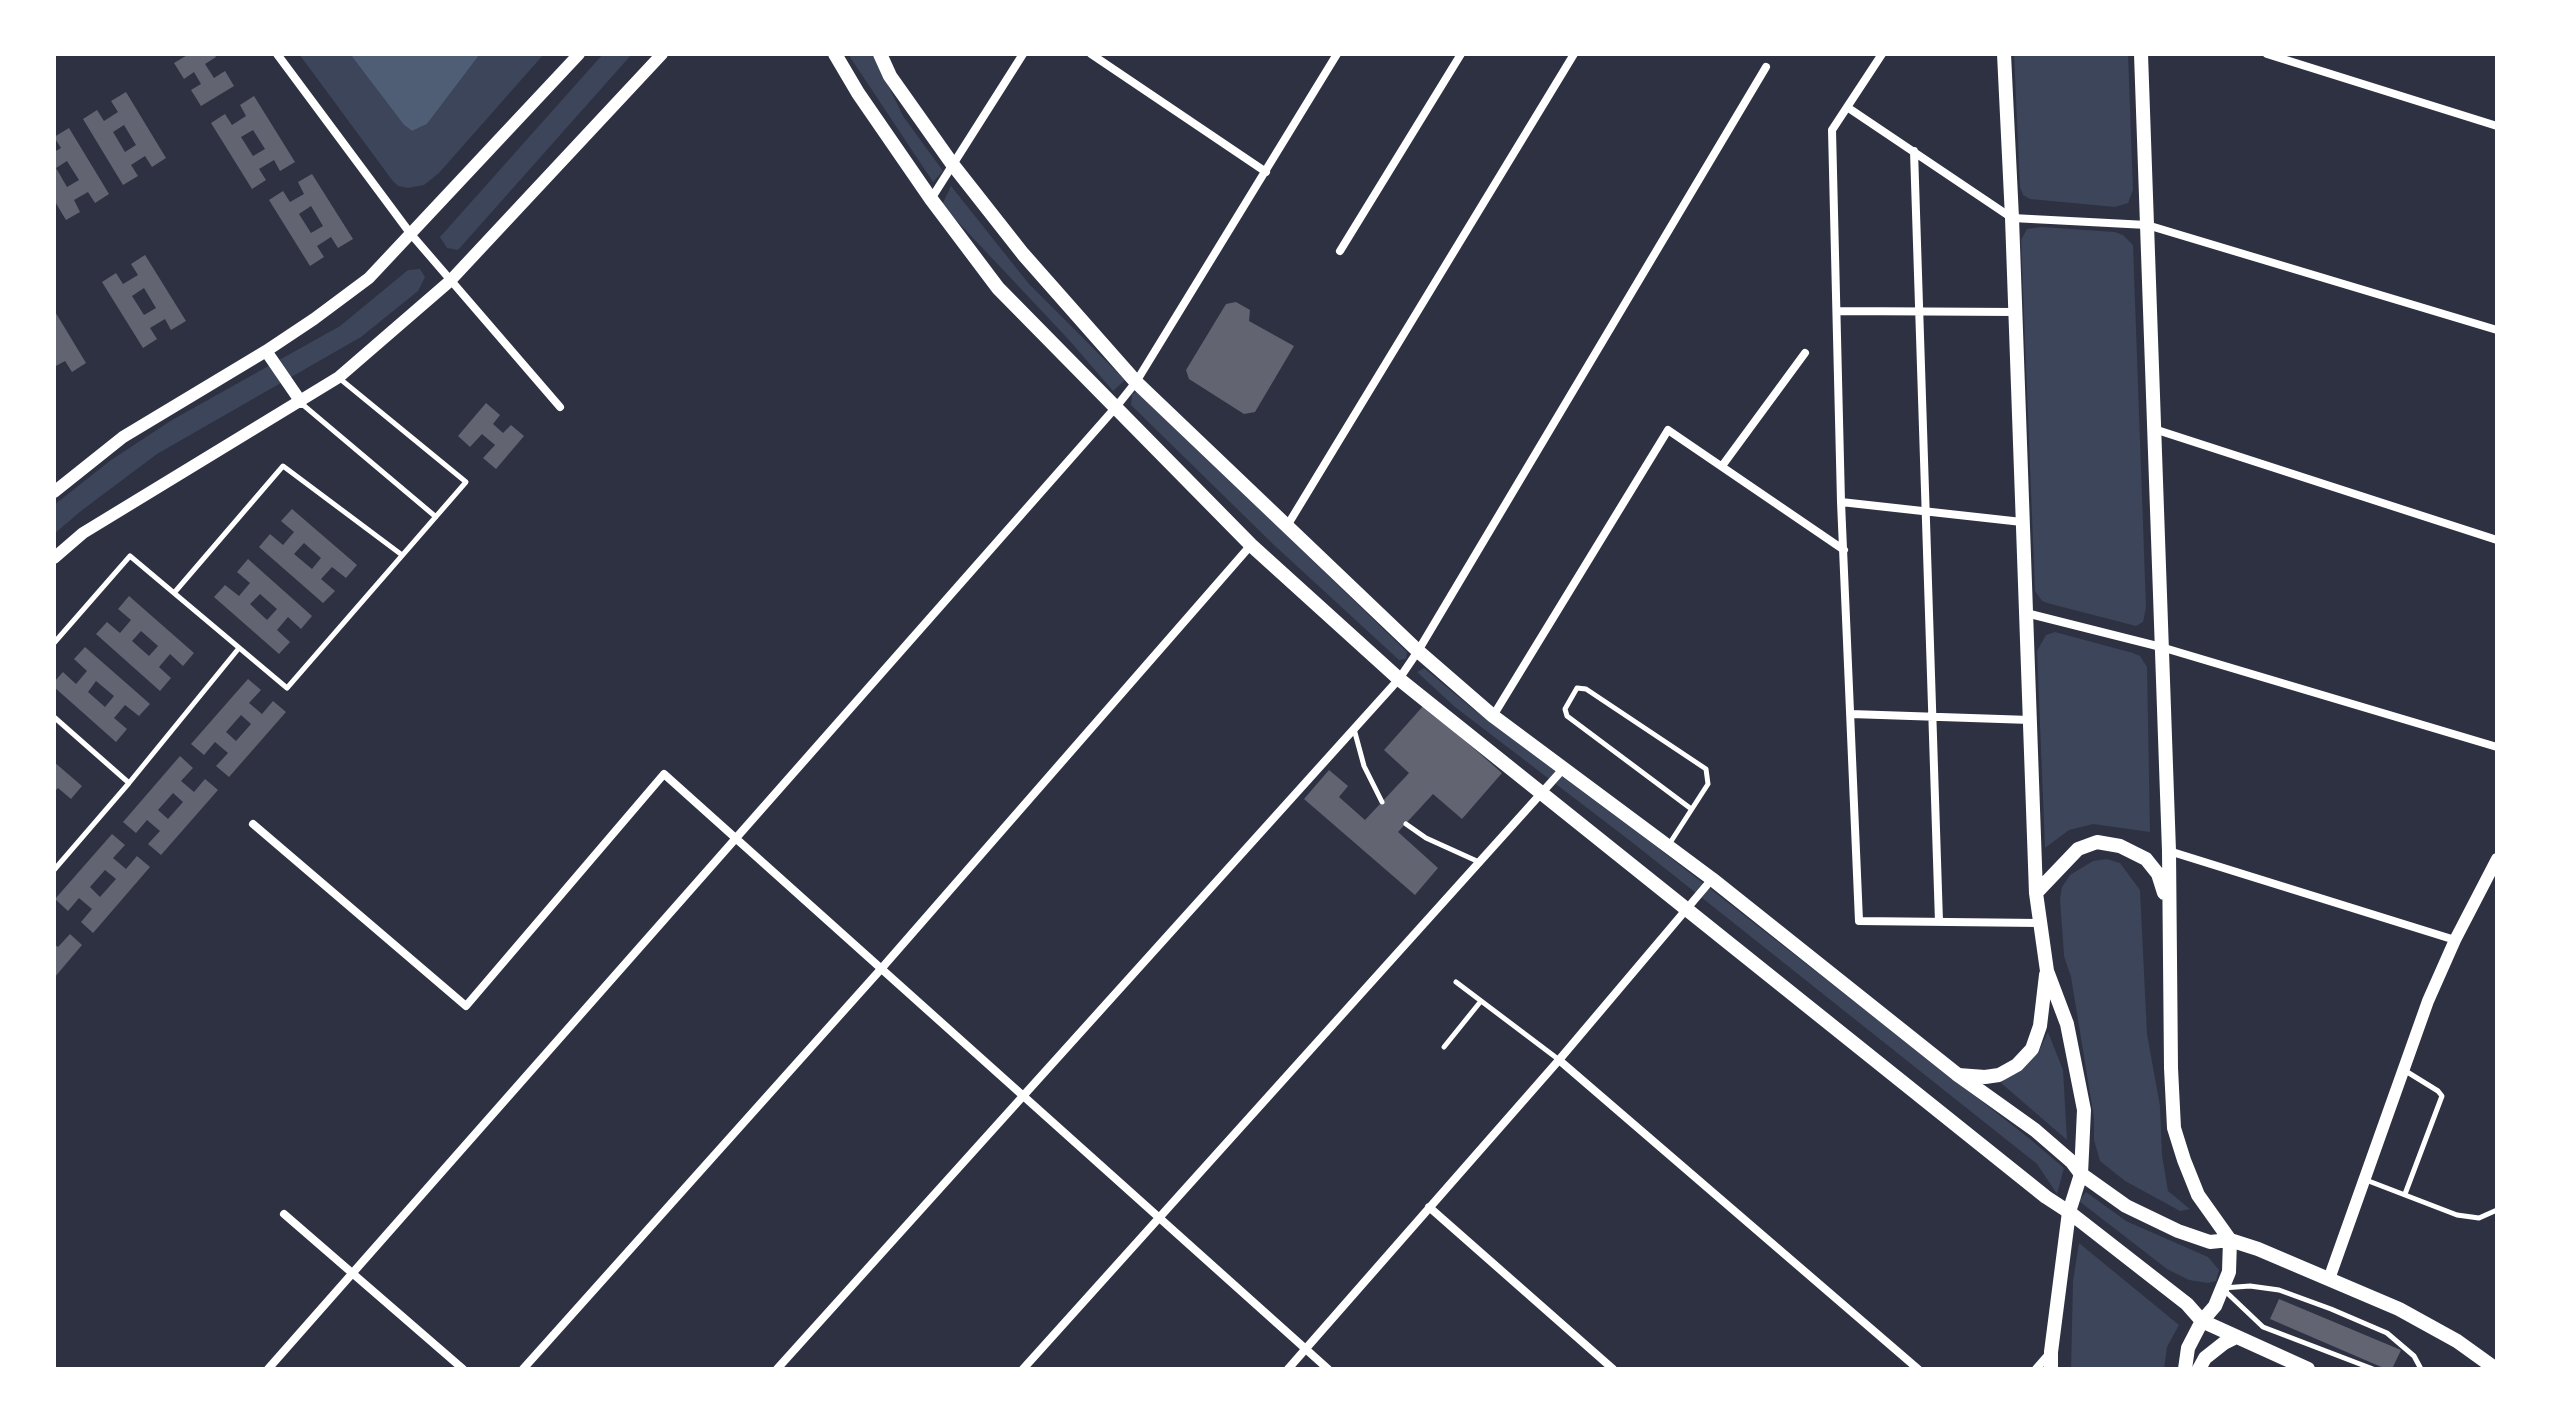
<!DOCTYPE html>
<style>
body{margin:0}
#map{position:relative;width:2551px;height:1423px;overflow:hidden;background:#2d3142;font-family:Signika,sans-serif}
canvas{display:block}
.frame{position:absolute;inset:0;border:56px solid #fff;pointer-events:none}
</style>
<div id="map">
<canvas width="2551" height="1423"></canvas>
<div class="frame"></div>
</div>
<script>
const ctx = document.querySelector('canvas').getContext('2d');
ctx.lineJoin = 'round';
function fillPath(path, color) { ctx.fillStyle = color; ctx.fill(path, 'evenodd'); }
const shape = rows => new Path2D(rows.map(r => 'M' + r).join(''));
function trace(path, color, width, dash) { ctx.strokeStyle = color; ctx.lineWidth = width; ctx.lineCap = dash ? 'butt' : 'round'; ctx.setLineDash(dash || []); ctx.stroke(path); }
const green = shape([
 [299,54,350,54,404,125,412,131,427,124,480,54,544,54,439,173,424,185,408,188,398,186,392,180],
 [603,54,632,54,458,250,447,248,440,237],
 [848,54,873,54,903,116,943,171,933,182],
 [2014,54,2128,54,2133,190,2128,203,2115,207,2030,199,2023,195,2020,187],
 [951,186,1029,284,1125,380,1113,391,1069,340,942,205],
 [2041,227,2115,232,2123,235,2133,245,2146,608,2143,622,2136,626,2047,603,2042,601,2035,591,2021,240,2027,229],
 [420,269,425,277,418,291,361,337,157,454,81,511,54,534,54,505,111,460,172,420,340,326,408,270],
 [1138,391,1407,652,1406,659,1399,660,1274,545,1131,405,1132,394],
 [2055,632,2133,653,2140,656,2147,667,2150,832,2093,824,2069,830,2045,848,2037,651,2046,635],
 [1424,668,1473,709,1616,815,2030,1139,2064,1168,2057,1194,2037,1164,1633,843,1455,707,1417,672],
 [2107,859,2120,863,2140,890,2147,1034,2160,1106,2162,1155,2168,1191,2190,1209,2180,1211,2125,1181,2100,1161,2094,1140,2094,1118,2071,977,2064,956,2060,899,2062,887,2070,875,2093,861],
 [2048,1032,2063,1070,2067,1140,2001,1083,2038,1053],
 [2086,1192,2126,1221,2208,1257,2219,1270,2216,1281,2208,1283,2189,1280,2167,1269,2079,1201],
 [2079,1243,2179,1325,2167,1347,2164,1369,2071,1369,2073,1281]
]);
const water = shape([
 [350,54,480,54,427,124,412,131,404,125]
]);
const building = shape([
 [189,54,214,54,216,57,205,64,214,78,225,71,234,86,201,106,191,90,201,84,194,72,184,79,174,63],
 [126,92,166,158,152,167,145,156,131,165,138,176,123,185,83,119,97,110,104,121,118,112,111,101],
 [124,125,136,145,125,152,113,132],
 [254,96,295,162,280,171,274,160,259,169,266,180,252,189,211,123,225,114,232,125,246,116,240,105],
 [253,130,265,149,253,156,241,137],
 [69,128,109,194,95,203,88,192,74,200,80,212,66,220,54,200,54,152,61,148,54,137],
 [67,161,79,180,67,187,56,168],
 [312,174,353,239,338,248,331,237,317,246,324,257,310,266,269,200,283,191,290,202,304,194,298,182],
 [311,206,323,226,311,233,299,214],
 [145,255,186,321,171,330,165,319,150,328,157,339,143,348,102,282,116,273,123,284,138,275,131,264],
 [144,288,156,308,144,315,132,296],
 [1236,302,1250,310,1249,321,1294,346,1255,412,1244,414,1189,379,1186,370,1226,304],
 [54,310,86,363,72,372,65,361,54,367,56,349],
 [486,403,500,415,493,424,503,433,511,425,524,436,496,469,483,458,495,445,482,434,470,447,458,436],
 [292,509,357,565,346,578,332,567,321,579,335,591,323,603,259,547,270,534,283,545,294,532,281,521],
 [304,543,321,558,312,569,294,554],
 [248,559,312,616,301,629,288,617,277,630,290,642,279,654,214,597,225,585,239,596,250,583,237,572],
 [260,594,277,609,267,620,250,604],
 [129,596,194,653,183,666,170,654,159,667,171,678,160,691,96,634,107,622,120,633,131,620,118,609],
 [141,631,158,646,149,656,132,641],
 [85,647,150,704,139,716,125,705,114,718,127,729,116,742,54,687,54,682,63,672,76,684,87,671,74,659],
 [96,681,114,696,105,707,88,692],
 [248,679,261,690,249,703,262,714,273,701,286,712,229,777,216,766,228,753,215,742,204,755,191,744],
 [241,715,251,724,236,741,226,732],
 [1424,705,1502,773,1462,819,1433,794,1398,832,1438,868,1415,895,1304,799,1329,770,1348,786,1339,797,1365,820,1409,773,1384,750],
 [180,756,193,768,181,781,194,792,205,779,218,790,161,855,148,844,160,831,147,820,136,833,123,822],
 [173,793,183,802,168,819,158,810],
 [54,762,82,786,71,799,58,788,54,792],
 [112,834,125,845,113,858,126,869,137,856,150,867,93,933,81,922,92,909,79,898,68,911,55,899],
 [105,870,116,879,100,897,90,887],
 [70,934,82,945,54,978,54,944,58,947],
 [2279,1299,2401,1350,2392,1369,2386,1369,2270,1319]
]);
const service = shape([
 [302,404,436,517],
 [174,593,283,466,402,555],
 [54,643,130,556,287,688,466,482,339,378],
 [54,717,129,783],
 [1354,729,1364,766,1382,802],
 [1406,824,1426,838,1479,862],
 [1668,846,1708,784,1706,769,1586,689,1577,688,1565,709,1567,716,1690,808],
 [54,870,129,783,239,648],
 [1456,982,1558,1059],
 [1444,1047,1481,1001],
 [2404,1070,2438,1091,2442,1096,2405,1194],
 [2366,1180,2457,1215,2479,1218,2497,1210],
 [2223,1288,2250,1286,2279,1290,2331,1309,2387,1333,2414,1356,2421,1369],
 [2223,1289,2263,1327,2373,1369]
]);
const minor = shape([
 [277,54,410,233,560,407],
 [1091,54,1266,172],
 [1882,54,1832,130,1841,502,1859,921,2039,923],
 [2267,54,2497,126],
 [1847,107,2012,218,2147,225,2497,330],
 [1914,151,1939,922],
 [931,199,1023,54],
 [1340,251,1461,54],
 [1838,311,2016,312],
 [2154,429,2497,540],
 [1722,466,1805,353],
 [1841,502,2022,522],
 [1287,526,1574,54],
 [2026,613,2161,647,2497,747],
 [1851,714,2030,720],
 [1493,716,1668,430,1844,550],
 [253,824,466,1006,664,774,1328,1369],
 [2169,851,2455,940],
 [1559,1060,1918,1369],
 [1429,1207,1613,1369],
 [284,1214,463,1369],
 [268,1369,1116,407,1136,382,1337,54],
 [523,1369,881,969,1251,545],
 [777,1369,1399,679,1418,651,1766,67],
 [1023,1369,1564,768],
 [1288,1369,1559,1060,1712,879],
 [2036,1369,2050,1353]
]);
const tertiary = shape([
 [266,351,301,402],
 [54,492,123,437,266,351,314,319,369,278,579,54],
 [54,558,83,533,339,377,450,281,662,54],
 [2329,1279,2428,1001,2455,940,2497,859]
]);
const secondary = shape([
 [835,54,858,93,931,199,998,288,1251,545,1399,679,2046,1197,2069,1212],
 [880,54,890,76,953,165,1023,254,1136,382,1418,651,1493,716,1712,879,1958,1075,2035,1130,2072,1162,2081,1174]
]);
const primary = shape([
 [2004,54,2012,218,2036,893,2047,971,2067,1024,2084,1110,2081,1174,2069,1212,2051,1352,2051,1369],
 [2141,54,2169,851,2171,1068,2174,1128,2184,1160,2198,1195,2230,1240,2229,1272,2215,1306,2202,1321,2188,1348,2185,1369],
 [2036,893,2078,849,2097,842,2120,846,2146,859,2158,874,2164,893],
 [1958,1075,1985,1077,1999,1075,2017,1065,2032,1049,2040,1026,2046,975],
 [2081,1174,2126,1206,2178,1231,2210,1242,2230,1240,2258,1249,2399,1309,2457,1341,2496,1369],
 [2069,1212,2187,1304,2202,1321,2308,1369],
 [2199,1369,2205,1358,2224,1343,2236,1337]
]);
fillPath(green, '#3c4559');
fillPath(water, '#4f5d75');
fillPath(building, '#626471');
trace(service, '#fff', 5);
trace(minor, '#fff', 8);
trace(tertiary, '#fff', 12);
trace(secondary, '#fff', 14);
trace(primary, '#fff', 14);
</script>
